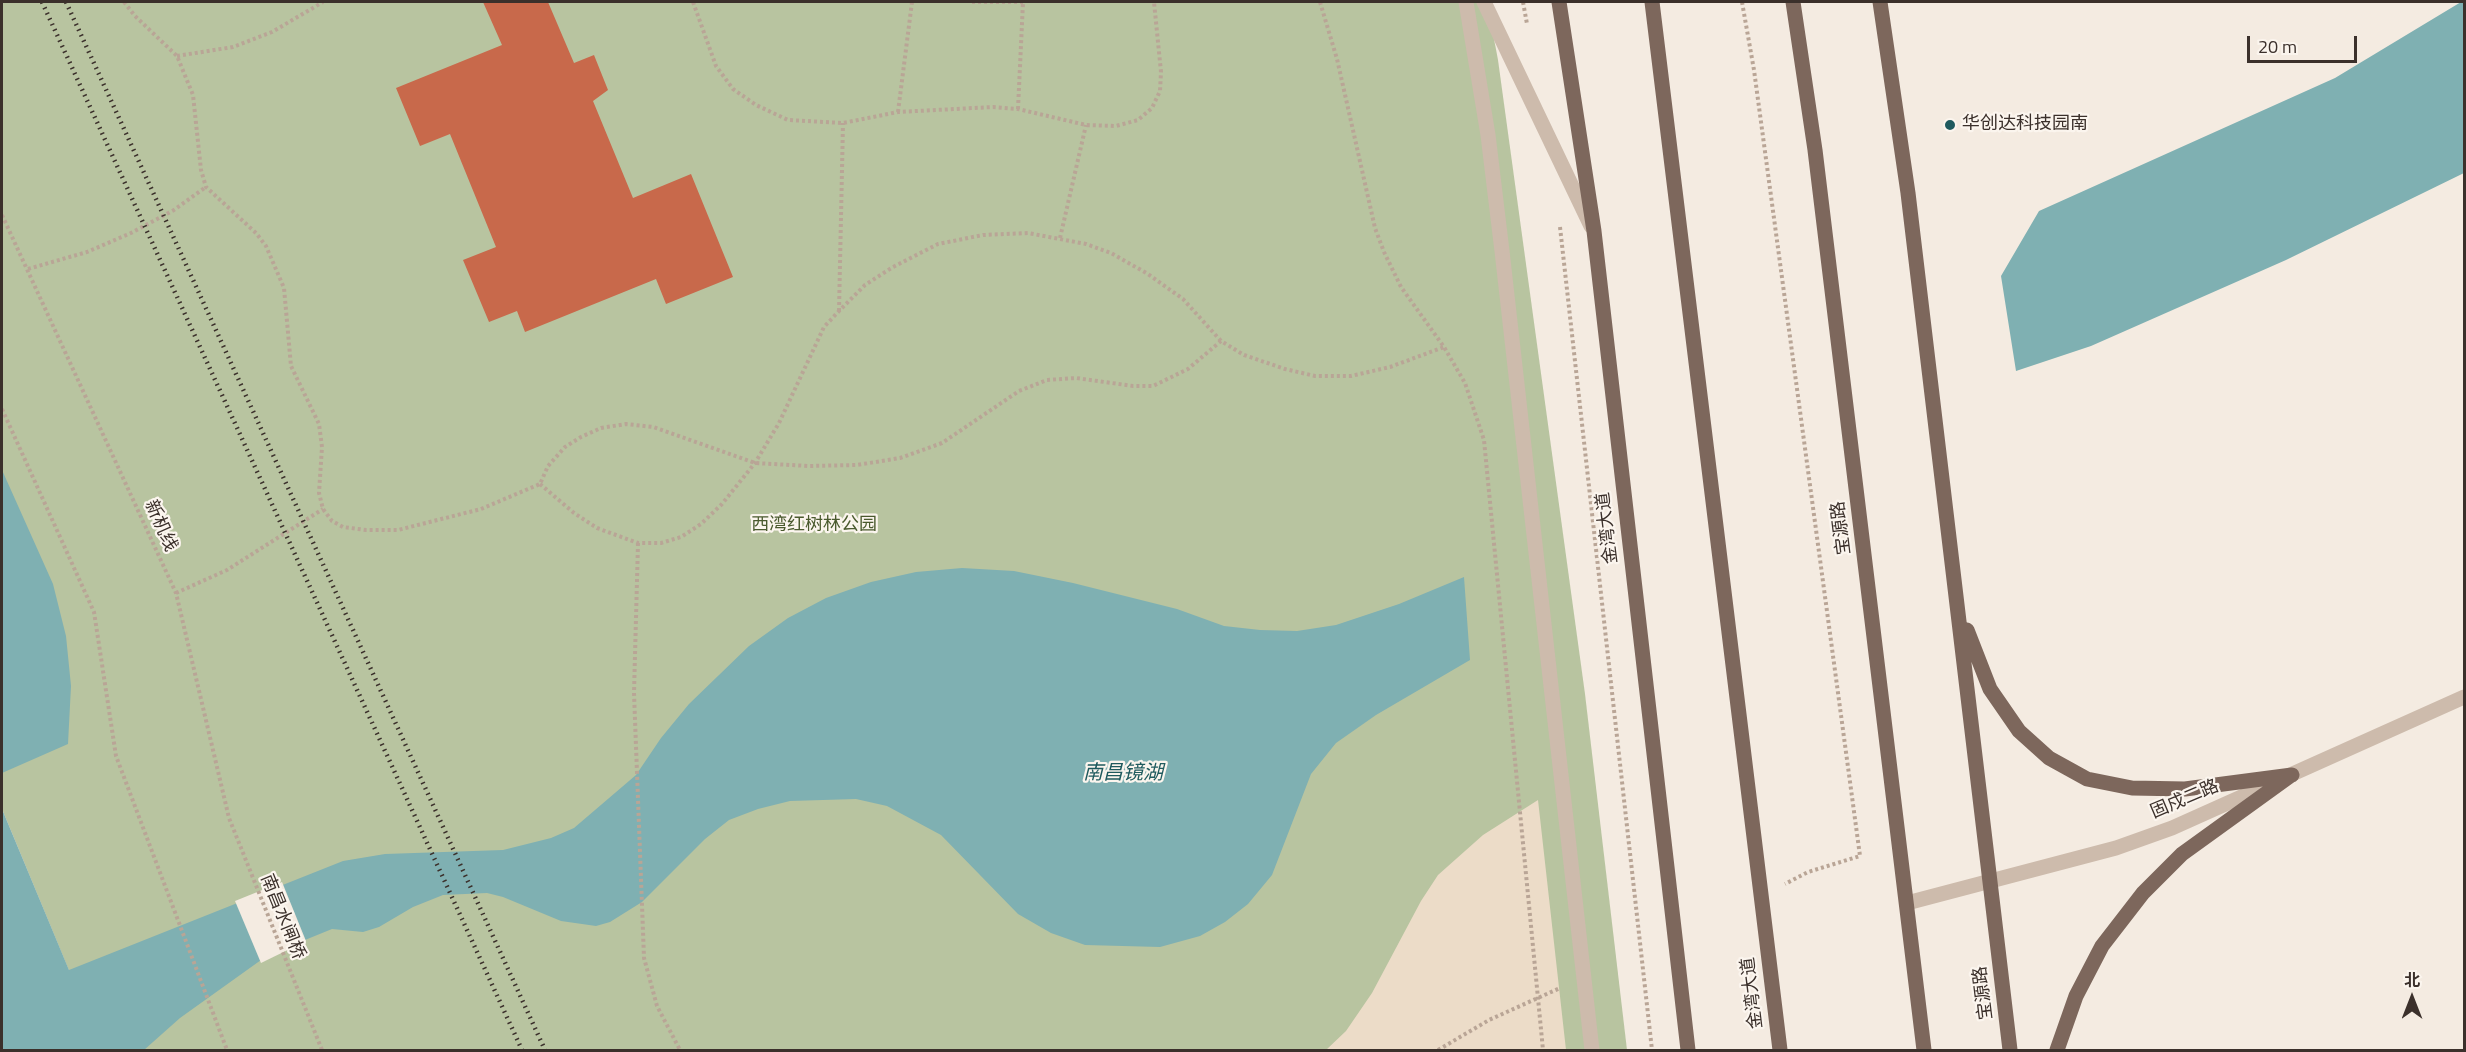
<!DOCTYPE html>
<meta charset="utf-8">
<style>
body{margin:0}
#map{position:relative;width:2466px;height:1052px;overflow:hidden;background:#f4ebe1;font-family:"Titillium Web","Noto Sans SC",sans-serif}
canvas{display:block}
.frame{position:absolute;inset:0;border:3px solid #3b302b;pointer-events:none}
.north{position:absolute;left:2382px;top:968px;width:60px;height:60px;-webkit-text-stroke:4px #fbf5ee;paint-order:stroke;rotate:0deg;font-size:16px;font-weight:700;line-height:24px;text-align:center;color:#3b302b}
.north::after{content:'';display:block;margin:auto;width:21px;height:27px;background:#3b302b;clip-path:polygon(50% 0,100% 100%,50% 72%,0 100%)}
.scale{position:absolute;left:2247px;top:36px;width:110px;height:27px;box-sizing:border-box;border:3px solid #3b302b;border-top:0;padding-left:8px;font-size:18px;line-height:21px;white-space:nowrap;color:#3b302b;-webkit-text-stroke:4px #fbf5ee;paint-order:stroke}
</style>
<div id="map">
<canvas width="2466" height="1052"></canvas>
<div class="frame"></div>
<div class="north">北</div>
<div class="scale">20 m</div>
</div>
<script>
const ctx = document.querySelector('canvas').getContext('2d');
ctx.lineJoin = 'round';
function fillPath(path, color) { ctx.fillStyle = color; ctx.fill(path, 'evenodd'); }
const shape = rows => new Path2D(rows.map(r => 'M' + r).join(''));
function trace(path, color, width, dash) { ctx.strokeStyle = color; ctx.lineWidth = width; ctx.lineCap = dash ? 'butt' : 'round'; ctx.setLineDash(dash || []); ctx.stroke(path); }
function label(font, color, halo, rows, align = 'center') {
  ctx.font = font + ' "Titillium Web","Noto Sans SC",sans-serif'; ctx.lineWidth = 4.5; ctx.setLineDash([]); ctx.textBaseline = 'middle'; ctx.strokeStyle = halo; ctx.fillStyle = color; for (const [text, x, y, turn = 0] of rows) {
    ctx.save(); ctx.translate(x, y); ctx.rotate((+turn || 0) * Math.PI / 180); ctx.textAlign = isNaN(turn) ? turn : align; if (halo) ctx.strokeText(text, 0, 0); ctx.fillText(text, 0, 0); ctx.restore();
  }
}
const green = shape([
 [2,2,1487,2,1498,60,1585,694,1627,1050,102,1050,2,809]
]);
const plaza = shape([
 [1538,800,1566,1050,1326,1050,1346,1031,1372,993,1421,901,1438,875,1483,835]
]);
const water = shape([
 [2461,2,2464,2,2464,173,2286,260,2091,346,2016,371,2001,276,2039,211,2335,78],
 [2,470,53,584,66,636,71,686,68,744,2,773],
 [962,568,1014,571,1073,583,1177,609,1224,626,1260,630,1297,631,1336,625,1399,604,1464,577,1470,660,1376,715,1336,743,1311,774,1272,875,1248,904,1225,922,1200,936,1160,947,1085,945,1051,933,1018,914,941,835,887,806,856,799,790,801,758,809,729,820,705,839,642,902,610,922,596,926,561,921,503,897,487,893,443,895,413,907,379,927,363,932,332,929,268,955,180,1018,144,1050,2,1050,2,809,69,970,343,861,385,854,503,850,551,838,574,828,636,775,661,738,689,704,749,646,788,618,826,598,871,582,916,572]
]);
const pier = shape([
 [282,882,306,941,261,963,235,901]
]);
const building = shape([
 [483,2,548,2,574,63,594,55,608,90,593,101,633,198,691,174,733,277,666,304,656,279,525,332,517,311,489,322,463,260,496,247,450,134,420,146,396,88,502,45]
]);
const path = shape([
 [124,2,135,16,177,56,193,95,201,170,206,187,256,233,266,246,284,288,291,366,319,424,322,447,319,493,323,509,332,521,343,527,366,530,398,530,481,509,540,484,548,466,565,447,581,437,601,428,626,424,653,427,755,463,809,466,857,465,900,458,942,443,1019,391,1047,380,1076,378,1133,386,1153,386,1188,369,1221,341],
 [693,2,716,66,733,89,756,105,788,120,843,123,898,112,993,107,1018,109,1086,125,1116,126,1138,120,1152,108,1160,91,1161,72,1154,2],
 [972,2,1023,2],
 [1320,2,1337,59,1375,228,1384,252,1401,287,1444,347,1465,383,1484,440,1543,1050],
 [1523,2,1527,24],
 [1742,2,1754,70,1860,856,1808,872,1785,884],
 [177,56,233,47,272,32,323,2],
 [1018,109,1023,2],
 [898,112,912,2],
 [2,215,176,593,229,818,322,1050],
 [1560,227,1652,1050],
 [1060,238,1086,125],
 [28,269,87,252,131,233,174,210,206,187],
 [839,311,843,123],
 [2,409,94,612,116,756,227,1050],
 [540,484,574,513,597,528,616,535,638,543,661,543,681,537,701,524,722,504,755,463,779,423,824,327,839,311,865,285,893,267,938,244,983,235,1028,233,1086,244,1111,253,1148,274,1183,299,1221,341,1244,355,1285,369,1315,376,1351,376,1390,367,1444,347],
 [638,543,634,693,644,958,657,1006,680,1050],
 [176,593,227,570,323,509],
 [1438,1050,1489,1020,1560,988]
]);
const minor = shape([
 [1466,2,1488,135,1502,251,1592,1050],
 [1484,2,1591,226],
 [1907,903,2116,848,2172,828,2464,697]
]);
const major = shape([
 [1559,2,1594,231,1688,1050],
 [1652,2,1780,1050],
 [1793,2,1815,150,1924,1050],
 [1880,2,1908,193,2010,1050],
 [1967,630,1990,689,2019,731,2049,758,2087,779,2132,788,2185,789,2292,775],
 [2057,1050,2076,996,2102,946,2143,893,2182,854,2290,776]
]);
const rail = shape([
 [42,2,522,1050],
 [66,2,545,1050]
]);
const markers = [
 [1950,125,6,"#1f5a5e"]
];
const poiNames = [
 ["华创达科技园南",1962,125]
];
const streetNames = [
 ["新机线",160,526,66],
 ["金湾大道",1608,528,-97],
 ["宝源路",1842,528,-97],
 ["固戍二路",2185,800,-23],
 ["南昌水闸桥",282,917,68],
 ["金湾大道",1753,993,-97],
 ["宝源路",1984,993,-97]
];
const parkNames = [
 ["西湾红树林公园",814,526]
];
const waterNames = [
 ["南昌镜湖",1123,774]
];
fillPath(green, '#b8c4a0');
fillPath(plaza, '#ecdcc8');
fillPath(water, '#7fb0b2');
fillPath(pier, '#f4ebe1');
fillPath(building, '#c8694b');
trace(path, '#b9a596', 4, [3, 3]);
trace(minor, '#cdbbac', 15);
trace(major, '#7d675c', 15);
trace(rail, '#3b302b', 4.5, [1.5, 4.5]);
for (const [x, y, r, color] of markers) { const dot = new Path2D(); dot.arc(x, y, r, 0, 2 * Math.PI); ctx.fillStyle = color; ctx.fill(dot); trace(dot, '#fbf5ee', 2); }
label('18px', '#3b302b', '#fbf5ee', poiNames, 'left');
label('18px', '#3b302b', '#fbf5ee', streetNames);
label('18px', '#4a5a2e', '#fbf5ee', parkNames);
label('italic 20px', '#1f5a5e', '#fbf5ee', waterNames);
</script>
